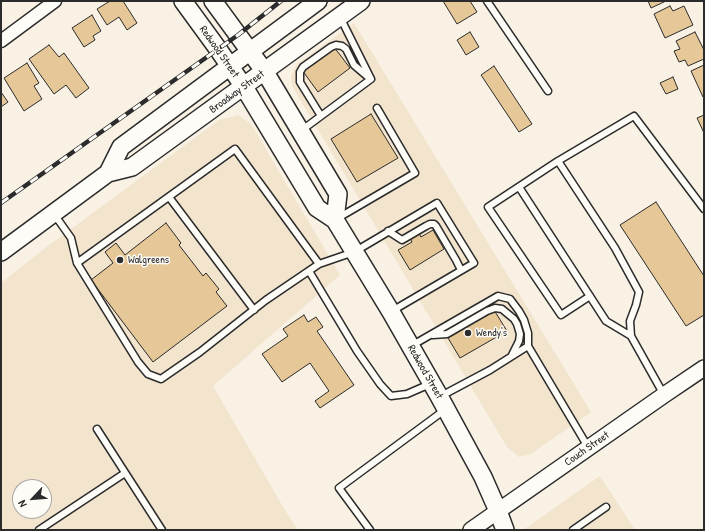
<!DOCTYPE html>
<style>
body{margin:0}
#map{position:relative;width:705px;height:531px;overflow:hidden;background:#f8f1e4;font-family:"Patrick Hand",sans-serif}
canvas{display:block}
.frame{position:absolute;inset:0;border:2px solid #2b2b2b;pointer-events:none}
.north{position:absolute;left:12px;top:479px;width:40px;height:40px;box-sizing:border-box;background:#fdfcf7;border:1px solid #a9a8a5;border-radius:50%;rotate:244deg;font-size:11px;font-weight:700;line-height:16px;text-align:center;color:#2b2b2b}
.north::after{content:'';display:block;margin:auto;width:14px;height:18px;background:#2b2b2b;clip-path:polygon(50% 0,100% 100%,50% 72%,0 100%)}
</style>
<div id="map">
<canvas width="705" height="531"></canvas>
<div class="frame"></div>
<div class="north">N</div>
</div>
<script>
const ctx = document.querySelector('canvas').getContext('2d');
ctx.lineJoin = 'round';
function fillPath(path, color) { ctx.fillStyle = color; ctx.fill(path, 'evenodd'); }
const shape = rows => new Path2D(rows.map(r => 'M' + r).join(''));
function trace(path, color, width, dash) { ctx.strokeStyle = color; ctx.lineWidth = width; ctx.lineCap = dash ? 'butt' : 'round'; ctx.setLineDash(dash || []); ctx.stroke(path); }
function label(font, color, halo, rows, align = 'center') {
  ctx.font = font + ' "Patrick Hand",sans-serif'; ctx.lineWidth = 3; ctx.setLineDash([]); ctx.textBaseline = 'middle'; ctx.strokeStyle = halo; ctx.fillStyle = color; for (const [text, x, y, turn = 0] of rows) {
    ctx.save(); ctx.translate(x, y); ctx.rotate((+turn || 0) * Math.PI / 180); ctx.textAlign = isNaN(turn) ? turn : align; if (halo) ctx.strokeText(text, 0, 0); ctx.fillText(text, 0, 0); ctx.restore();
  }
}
const built = shape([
 [354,23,591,412,531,454,519,457,507,447,292,86,291,76,297,64],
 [238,115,251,124,340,275,213,386,283,507,298,530,1,530,1,283,48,246,219,120],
 [20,487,44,487,44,511,20,511],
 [600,476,635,530,523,530]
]);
const building = shape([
 [110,1,123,1,137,23,127,30,119,17,107,25,97,9,110,1],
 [443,1,470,1,477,12,457,24,443,1],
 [648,1,666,1,651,8,648,1],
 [670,6,673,11,684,6,693,25,665,38,654,14,670,6],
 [92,15,101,31,93,36,95,40,84,47,72,28,92,15],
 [470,32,479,47,466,55,457,40,470,32],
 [695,32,704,50,704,59,688,66,685,60,679,62,674,51,680,49,676,41,695,32],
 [49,45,59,57,64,53,89,88,76,98,66,85,54,94,29,59,49,45],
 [334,47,350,68,318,92,302,70,334,47],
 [27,63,39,83,34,86,42,99,24,111,4,78,27,63],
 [704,65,704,96,703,97,691,71,704,65],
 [494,66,532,124,519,132,481,75,494,66],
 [673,77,678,89,666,94,660,83,673,77],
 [1,92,8,102,1,107,1,92],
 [371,114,398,158,357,182,331,139,371,114],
 [704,115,704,133,697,118,704,115],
 [656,202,704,276,704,315,686,326,620,225,656,202],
 [166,223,181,243,179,245,203,276,206,273,219,289,216,292,227,306,153,362,91,280,113,263,105,252,116,243,125,255,166,223],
 [433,230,444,249,410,270,398,250,412,242,410,238,419,233,421,237,433,230],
 [494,310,507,331,460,358,448,338,494,310],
 [304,315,308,322,316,317,323,327,317,331,354,385,320,408,315,401,329,391,310,363,282,382,262,354,288,336,283,329,304,315]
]);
const service = shape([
 [487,1,548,91],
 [321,116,300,82,300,72,303,67,331,47,336,45,342,46,346,49,354,65,368,77],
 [302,130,371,79,340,17],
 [558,161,615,248,639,292,636,305,630,321,631,336,664,395],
 [519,187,606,321,631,336],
 [169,197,254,310],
 [54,214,71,238,77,263,138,362,148,374,161,379,200,352,266,300,319,264,354,252,437,203,474,263,392,311],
 [338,218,415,173,377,108],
 [388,231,402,240,426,226,430,224,434,224,436,226,456,260,461,270],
 [77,263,235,149,319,264],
 [309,271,357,351,380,384,391,396,407,394,430,384],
 [590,296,561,315,488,207,558,161,634,116,704,209],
 [433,335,447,334,487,311,495,308,502,309,514,319,517,324,520,334,519,341,512,355],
 [411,346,498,296,510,299,519,311,524,320,528,333,528,346],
 [441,396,490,370,528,346,588,447],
 [97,429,162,530],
 [39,530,125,473],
 [370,530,339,488,446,409],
 [573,530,606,507]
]);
const minor = shape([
 [1,41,55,1]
]);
const tertiary = shape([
 [471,530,664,395,704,368]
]);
const secondary = shape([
 [183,1,218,49,244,87,317,208,335,220,391,312,439,396,483,477,498,511,505,530],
 [213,1,265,72,338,194,335,220],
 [108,173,121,147,318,1],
 [1,252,108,173,132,167,361,1]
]);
const rail = shape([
 [1,203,238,35,281,1]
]);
const markers = [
 [120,260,4,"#2b2b2b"],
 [468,333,4,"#2b2b2b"]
];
const streetNames = [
 ["Redwood Street",219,52,55],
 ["Broadway Street",237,92,-36],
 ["Redwood Street",425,372,60],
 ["Couch Street",587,449,-35]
];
const poiNames = [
 ["Walgreens",128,260],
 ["Wendy's",476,333]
];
fillPath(built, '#f2e4cd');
fillPath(building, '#e5c798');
trace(building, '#2b2b2b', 1);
trace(service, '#2b2b2b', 9);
trace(minor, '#2b2b2b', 15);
trace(tertiary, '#2b2b2b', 18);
trace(secondary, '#2b2b2b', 20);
trace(service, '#fdfcf7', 6);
trace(minor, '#fdfcf7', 12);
trace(tertiary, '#fdfcf7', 15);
trace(secondary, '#fdfcf7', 17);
trace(rail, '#2b2b2b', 4.5);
trace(rail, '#fdfcf7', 3, [9]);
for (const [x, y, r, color] of markers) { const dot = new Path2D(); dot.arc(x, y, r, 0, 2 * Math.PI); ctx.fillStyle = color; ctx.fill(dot); trace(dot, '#fdfcf7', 1.5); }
label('11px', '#2b2b2b', '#fdfcf7', streetNames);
label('11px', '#2b2b2b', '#fdfcf7', poiNames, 'left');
</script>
